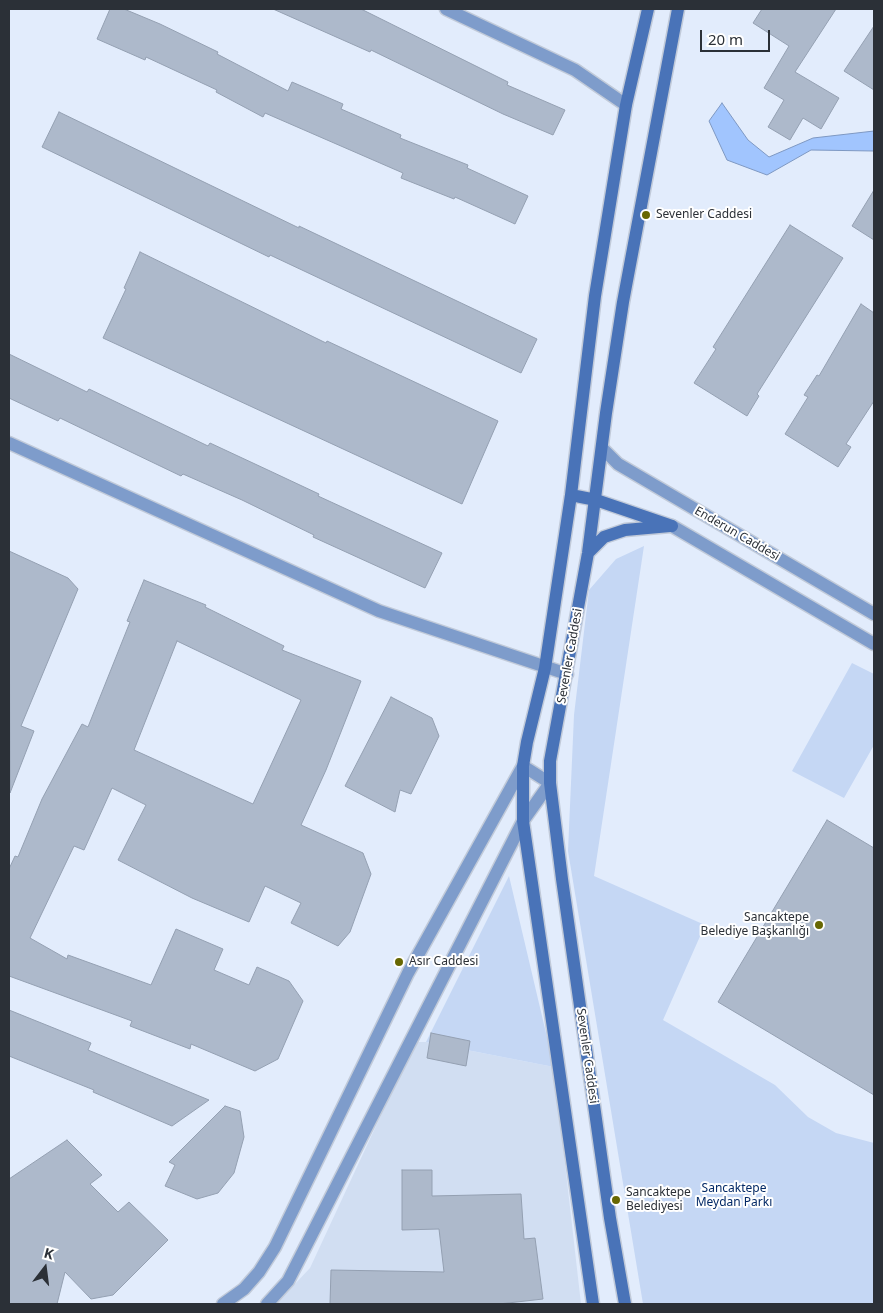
<!DOCTYPE html>
<meta charset="utf-8">
<style>
body{margin:0}
#map{position:relative;width:883px;height:1313px;overflow:hidden;background:#e2ecfc;font-family:"Noto Sans",sans-serif}
canvas{display:block}
.frame{position:absolute;inset:0;border:10px solid #2b3037;pointer-events:none}
.north{position:absolute;left:20px;top:1243px;width:50px;height:50px;-webkit-text-stroke:4px #fff;paint-order:stroke;rotate:15deg;font-size:14px;font-weight:700;line-height:20px;text-align:center;color:#2b3037}
.north::after{content:'';display:block;margin:auto;width:18px;height:22px;background:#2b3037;clip-path:polygon(50% 0,100% 100%,50% 72%,0 100%)}
.scale{position:absolute;left:700px;top:30px;width:70px;height:22px;box-sizing:border-box;border:2px solid #2b3037;border-top:0;padding-left:6px;font-size:15px;line-height:18px;white-space:nowrap;color:#2b3037;-webkit-text-stroke:4px #fff;paint-order:stroke}
</style>
<div id="map">
<canvas width="883" height="1313"></canvas>
<div class="frame"></div>
<div class="north">K</div>
<div class="scale">20 m</div>
</div>
<script>
const ctx = document.querySelector('canvas').getContext('2d');
ctx.lineJoin = 'round';
function fillPath(path, color) { ctx.fillStyle = color; ctx.fill(path, 'evenodd'); }
const shape = rows => new Path2D(rows.map(r => 'M' + r).join(''));
function trace(path, color, width, dash) { ctx.strokeStyle = color; ctx.lineWidth = width; ctx.lineCap = dash ? 'butt' : 'round'; ctx.setLineDash(dash || []); ctx.stroke(path); }
function label(font, color, halo, rows, align = 'center') {
  ctx.font = font + ' "Noto Sans",sans-serif'; ctx.lineWidth = 4; ctx.setLineDash([]); ctx.textBaseline = 'middle'; ctx.strokeStyle = halo; ctx.fillStyle = color; for (const [text, x, y, turn = 0] of rows) {
    ctx.save(); ctx.translate(x, y); ctx.rotate((+turn || 0) * Math.PI / 180); ctx.textAlign = isNaN(turn) ? turn : align; if (halo) ctx.strokeText(text, 0, 0); ctx.fillText(text, 0, 0); ctx.restore();
  }
}
const built = shape([
 [415,1042,426,1042,554,1067,581,1304,276,1304,310,1268]
]);
const green = shape([
 [644,546,594,876,705,925,663,1020,775,1085,808,1117,836,1133,874,1143,874,1304,643,1304,568,851,574,715,589,590,616,559],
 [852,663,874,674,874,745,844,798,792,771],
 [509,876,554,1067,426,1042]
]);
const water = shape([
 [722,103,748,140,769,157,813,138,874,131,874,151,811,150,767,175,727,160,709,121,722,103]
]);
const building = shape([
 [110,9,124,9,160,24,218,52,217,54,288,91,292,82,343,104,341,109,401,135,400,138,468,165,467,168,528,196,515,224,455,197,454,199,401,178,403,173,265,113,263,117,216,92,217,90,146,57,145,60,97,39,110,9],
 [273,9,361,9,508,82,507,85,565,110,553,135,503,114,371,50,370,52,273,9],
 [762,9,836,9,795,72,839,98,821,129,803,118,790,140,768,127,784,100,764,88,789,46,753,23,762,9],
 [874,26,874,90,844,71,874,26],
 [59,112,299,228,299,226,537,339,521,373,270,255,269,257,42,147,59,112],
 [874,190,874,240,852,226,874,190],
 [790,225,843,258,757,394,759,396,747,416,694,383,716,349,713,347,790,225],
 [140,252,326,343,327,341,498,421,462,504,103,338,126,289,124,288,140,252],
 [861,304,874,313,874,401,846,444,851,447,838,467,785,434,808,397,804,395,817,375,819,376,861,304],
 [9,354,87,392,89,389,208,446,210,443,270,471,319,494,318,496,442,553,425,588,313,537,314,535,242,500,183,474,181,476,60,418,58,421,9,398,9,354],
 [9,551,68,578,78,589,21,726,34,731,10,793,9,551],
 [144,580,206,605,205,607,284,646,282,650,361,681,326,770,301,825,363,853,371,874,350,932,338,946,291,923,301,903,265,886,249,922,192,898,118,860,146,805,112,788,84,850,74,846,30,938,67,959,68,955,151,985,176,929,223,949,214,970,249,985,257,967,289,981,303,1001,278,1059,255,1071,191,1044,190,1049,130,1026,132,1021,9,976,9,869,15,856,18,857,42,799,82,724,88,727,130,622,127,621,144,580],
 [177,641,301,700,253,804,134,750,177,641],
 [391,697,432,718,439,736,411,794,400,790,395,812,345,786,391,697],
 [827,820,874,848,874,1095,718,1002,827,820],
 [9,1010,91,1043,88,1050,209,1100,172,1126,93,1092,94,1090,9,1056,9,1010],
 [431,1033,470,1041,466,1066,427,1058,431,1033],
 [225,1106,240,1111,244,1137,234,1173,218,1193,197,1199,165,1186,175,1165,169,1162,225,1106],
 [67,1140,102,1175,90,1184,118,1212,129,1202,168,1240,113,1295,91,1299,65,1272,57,1304,9,1304,9,1179,67,1140],
 [402,1170,432,1170,432,1196,521,1194,524,1239,535,1238,543,1299,499,1304,330,1304,331,1270,444,1272,439,1229,402,1230,402,1170]
]);
const minor = shape([
 [446,9,575,70,626,105],
 [9,443,379,611,567,674]
]);
const tertiary = shape([
 [603,449,618,464,874,614],
 [672,526,874,644],
 [223,1304,244,1289,259,1272,275,1247,408,973,523,766,550,783,523,821,288,1281,267,1304]
]);
const secondary = shape([
 [571,495,596,500,672,526],
 [588,553,604,537,625,530,670,526],
 [593,1304,523,821,523,766,527,742,545,668,571,495,595,296,626,105,648,9],
 [625,1304,610,1218,562,879,550,783,550,761,588,553,606,413,623,302,678,9]
]);
const markers = [
 [646,215,5,"#676702"],
 [819,925,5,"#676702"],
 [399,962,5,"#676702"],
 [616,1200,5,"#676702"]
];
const poiNames = [
 ["Sevenler Caddesi",656,215],
 ["Sancaktepe",809,918,"right"],
 ["Belediye Başkanlığı",809,932,"right"],
 ["Asır Caddesi",409,962],
 ["Sancaktepe",626,1193],
 ["Belediyesi",626,1207]
];
const streetNames = [
 ["Enderun Caddesi",737,534,30],
 ["Sevenler Caddesi",570,656,-80],
 ["Sevenler Caddesi",587,1056,82]
];
const parkNames = [
 ["Sancaktepe",734,1189],
 ["Meydan Parkı",734,1203]
];
fillPath(built, '#d1def2');
fillPath(green, '#c5d7f4');
fillPath(water, '#a1c5fe');
trace(water, '#7e98c2', 1);
fillPath(building, '#adb9cb');
trace(building, '#94a0b2', 1);
trace(minor, '#c1cad9', 15);
trace(tertiary, '#c1cad9', 15);
trace(secondary, '#c1cad9', 15);
trace(minor, '#7e9ccb', 12);
trace(tertiary, '#7e9ccb', 12);
trace(secondary, '#4973b8', 12);
for (const [x, y, r, color] of markers) { const dot = new Path2D(); dot.arc(x, y, r, 0, 2 * Math.PI); ctx.fillStyle = color; ctx.fill(dot); trace(dot, '#fff', 2); }
label('12px', '#2b3037', '#fff', poiNames, 'left');
label('12px', '#2b3037', '#fff', streetNames);
label('12px', '#032966', '#fff', parkNames);
</script>
